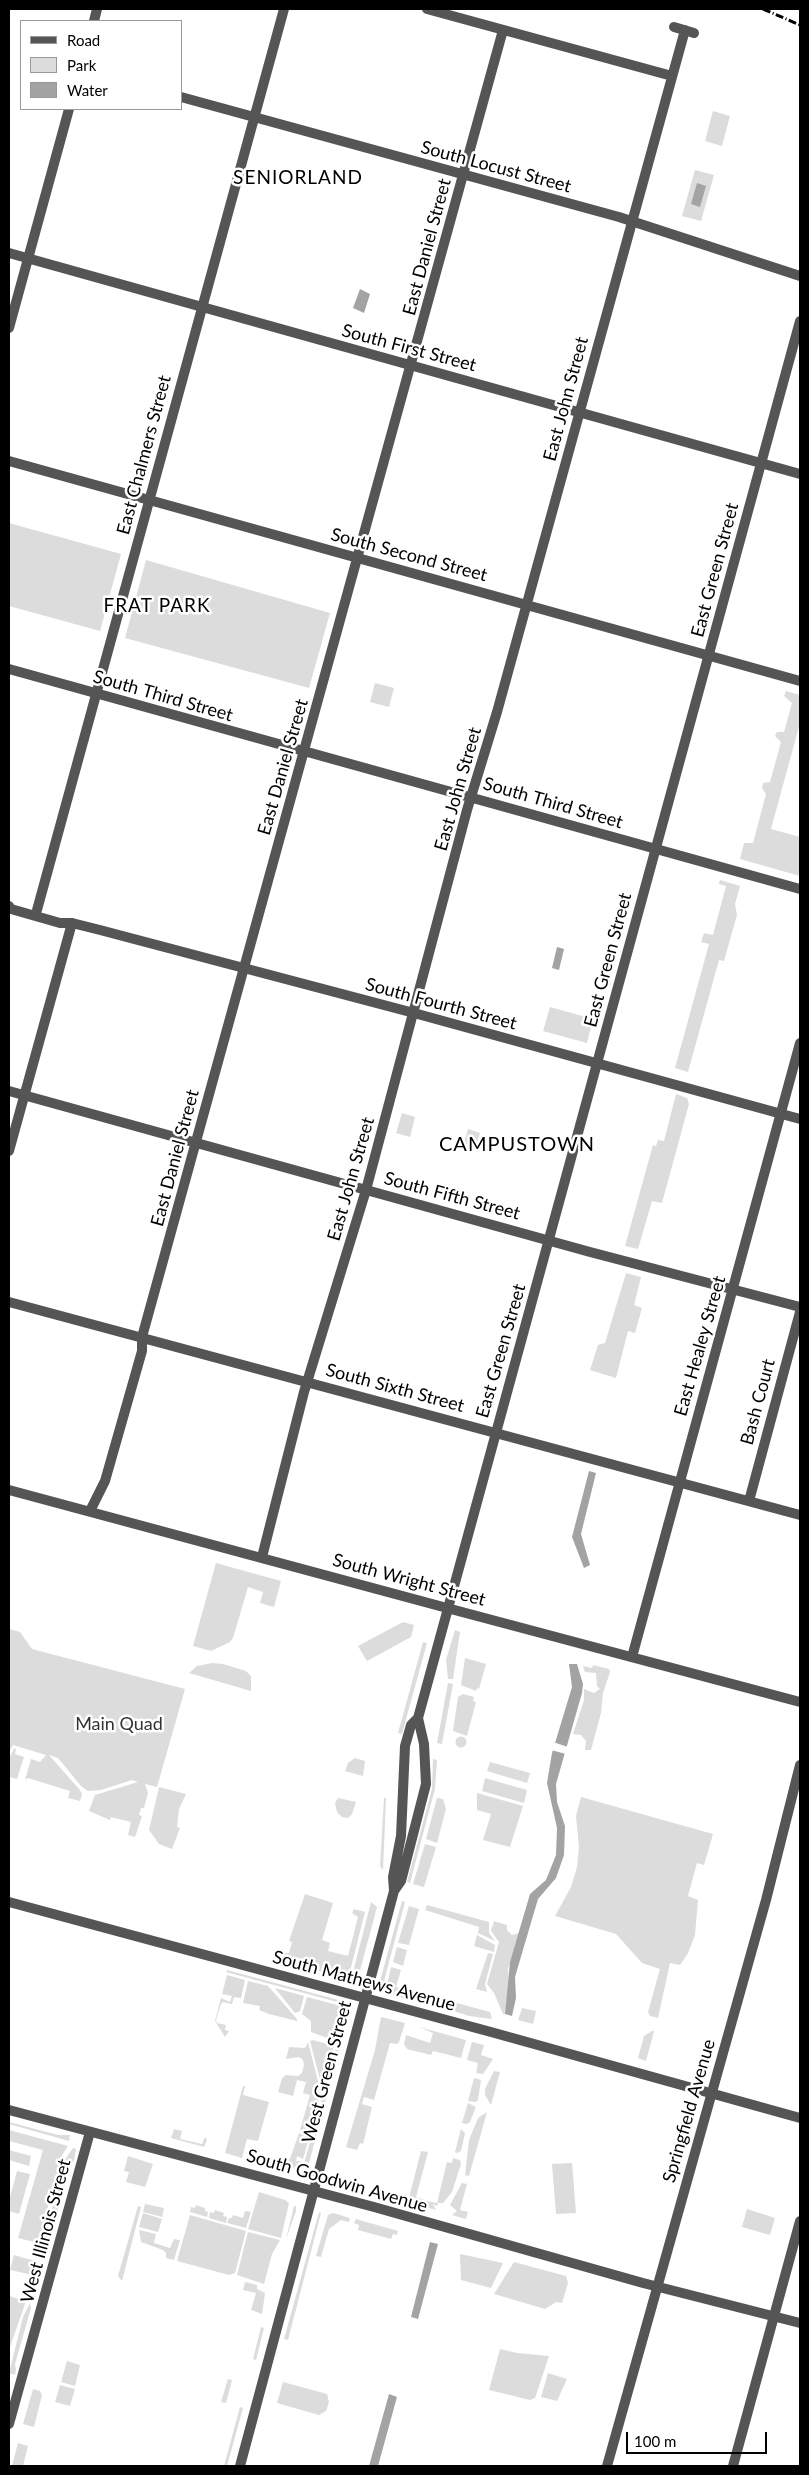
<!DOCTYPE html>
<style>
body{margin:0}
#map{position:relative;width:809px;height:2475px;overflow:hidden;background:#fff;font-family:Lato,sans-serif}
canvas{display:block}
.frame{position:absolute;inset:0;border:10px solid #000;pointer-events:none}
.legend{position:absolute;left:20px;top:20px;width:162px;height:90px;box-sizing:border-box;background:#fff;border:1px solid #999;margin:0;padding:6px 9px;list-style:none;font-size:15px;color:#000}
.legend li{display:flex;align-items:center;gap:10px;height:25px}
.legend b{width:25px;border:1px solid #999}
.scale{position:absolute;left:626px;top:2432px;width:141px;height:22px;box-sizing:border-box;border:2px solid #000;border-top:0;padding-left:6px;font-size:15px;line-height:18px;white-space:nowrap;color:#000;-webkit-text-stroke:4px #fff;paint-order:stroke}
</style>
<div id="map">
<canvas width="809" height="2475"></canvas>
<div class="frame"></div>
<ul class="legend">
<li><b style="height:6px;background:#555"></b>Road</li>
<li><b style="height:14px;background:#dcdcdc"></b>Park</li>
<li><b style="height:14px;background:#a3a3a3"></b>Water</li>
</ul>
<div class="scale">100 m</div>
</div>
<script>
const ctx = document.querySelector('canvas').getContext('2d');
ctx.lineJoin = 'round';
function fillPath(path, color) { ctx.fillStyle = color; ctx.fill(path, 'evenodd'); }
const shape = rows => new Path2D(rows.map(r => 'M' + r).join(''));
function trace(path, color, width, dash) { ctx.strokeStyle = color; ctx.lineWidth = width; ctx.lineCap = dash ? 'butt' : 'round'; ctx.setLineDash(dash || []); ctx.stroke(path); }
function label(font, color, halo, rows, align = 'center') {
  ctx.font = font + ' Lato,sans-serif'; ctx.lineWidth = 5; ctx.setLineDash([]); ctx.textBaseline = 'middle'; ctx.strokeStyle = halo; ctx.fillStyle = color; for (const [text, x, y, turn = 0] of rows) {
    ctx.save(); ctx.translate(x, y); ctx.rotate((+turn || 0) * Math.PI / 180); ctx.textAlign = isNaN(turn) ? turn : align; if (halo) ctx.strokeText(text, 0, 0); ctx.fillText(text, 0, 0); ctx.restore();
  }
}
const green = shape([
 [713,111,730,116,722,146,705,141],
 [695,170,714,175,701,221,682,216],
 [9,523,121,554,100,631,9,606],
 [146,560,330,613,309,688,125,638],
 [375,683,394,688,389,707,370,702],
 [786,691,800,695,800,723,771,829,800,837,800,876,740,859,744,843,753,843,766,794,762,788,763,783,770,782,781,742,775,736,777,732,784,732,792,703,784,696],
 [720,880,740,886,735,904,737,915,724,961,719,960,688,1072,675,1068,709,944,701,942,704,933,713,935,726,886,719,884],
 [550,1007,593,1019,587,1043,543,1031],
 [676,1094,687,1098,689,1104,662,1203,652,1201,638,1249,625,1246,653,1145,656,1146,658,1140,664,1141],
 [402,1113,415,1117,410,1137,396,1133],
 [468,1129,480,1133,475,1150,463,1147],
 [626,1273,641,1277,634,1305,642,1308,635,1333,628,1331,616,1378,590,1370,598,1345,605,1343],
 [216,1563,281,1581,274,1607,260,1603,263,1592,248,1587,233,1638,230,1642,211,1651,193,1646],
 [403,1622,414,1625,411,1637,367,1661,358,1646],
 [9,1629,20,1632,32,1649,185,1689,157,1787,145,1784,148,1793,144,1808,141,1808,139,1815,142,1816,135,1837,128,1835,131,1822,111,1817,110,1820,89,1811,95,1795,138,1782,132,1780,101,1790,88,1791,81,1786,58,1758,49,1755,79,1789,82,1794,80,1801,68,1798,70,1791,28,1778,25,1780,31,1759,40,1762,46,1755,13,1745,9,1752],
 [455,1630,460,1632,453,1679,448,1679,446,1660],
 [423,1642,427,1643,402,1734,398,1733],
 [465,1658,486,1664,479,1689,477,1688,476,1691,461,1685],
 [212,1663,223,1664,246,1671,251,1676,251,1691,189,1673,197,1666],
 [593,1665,609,1669,610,1672,603,1693,601,1713,591,1750,585,1750,586,1741,581,1735,573,1734,584,1700,584,1689,594,1693,600,1689,597,1686,596,1673,585,1672,583,1666,592,1668],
 [448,1683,453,1684,442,1744,437,1743],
 [463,1694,474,1697,473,1701,476,1702,467,1736,453,1731,458,1697],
 '455.5 1742a5.5 5.5 0 1 1 11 0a5.5 5.5 0 1 1-11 0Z',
 [14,1748,16,1749,15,1754,24,1757,17,1779,9,1777,9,1759],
 [355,1758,365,1761,363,1776,345,1771,348,1763],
 [433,1759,437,1760,435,1789,410,1883,407,1882,432,1789],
 [490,1762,530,1773,527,1783,487,1771],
 [485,1778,527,1790,524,1803,482,1791],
 [159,1787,186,1794,179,1809,177,1827,180,1828,172,1849,159,1844,149,1830],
 [477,1793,523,1806,510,1847,483,1840,491,1814,477,1810],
 [581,1797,713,1834,704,1865,697,1863,688,1896,698,1900,695,1935,688,1953,680,1965,670,1963,658,2018,650,2016,648,2012,660,1969,642,1963,616,1934,555,1916,571,1887,577,1867,579,1847,576,1816],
 [338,1798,356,1802,352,1814,348,1818,342,1817,337,1812,335,1803],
 [384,1798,386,1798,383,1870,380,1866],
 [437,1798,443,1799,446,1809,437,1843,426,1839],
 [425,1844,436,1847,424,1887,413,1884],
 [305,1894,333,1903,322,1940,330,1943,328,1951,348,1956,358,1917,352,1913,354,1909,365,1912,348,1979,283,1961,285,1953,289,1953,292,1942,289,1941],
 [402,1901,405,1902,383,1985,380,1984,380,1981],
 [371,1902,377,1907,358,1978,352,1976],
 [427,1905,489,1922,489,1933,495,1941,478,1933,479,1927,425,1910],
 [409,1906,419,1909,409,1945,398,1943],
 [494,1921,507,1925,507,1930,512,1935,519,1933,508,1969,509,1991,505,2014,503,2014,494,1993,487,1984,499,1942,491,1931],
 [477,1935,495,1945,494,1952,474,1946],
 [397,1947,407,1950,403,1966,393,1962],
 [488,1953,493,1954,485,1984,487,1992,476,1989],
 [391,1967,401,1970,396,1987,415,1992,412,2000,390,1994,386,1990],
 [227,1970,342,2001,341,2003,226,1972],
 [227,1975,245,1980,241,1998,234,1997,232,2004,223,2002,221,2004,216,2020,217,2023,226,2025,225,2030,229,2031,225,2037,215,2021,221,1998,230,2002,232,1996,222,1994],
 [248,1981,268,1986,297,2019,297,2021,269,2014,259,2010,260,2006,243,2003],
 [275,1988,304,1996,300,2011,295,2013],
 [420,1993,490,2012,492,2019,469,2016,417,1999],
 [307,1997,341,2006,343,2011,335,2041,311,2032,311,2021,302,2014],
 [522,2008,536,2011,533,2024,518,2020],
 [347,2009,349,2012,309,2163,306,2168,303,2167],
 [381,2017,405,2023,399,2042,397,2044,390,2043,374,2100,364,2097,362,2104,372,2107,363,2144,360,2143,357,2150,346,2147,375,2050],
 [419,2027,466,2040,461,2058,433,2051,431,2055,407,2049,404,2044,406,2035,430,2043,433,2033],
 [652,2031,654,2031,646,2061,638,2058,644,2036],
 [313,2040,334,2046,322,2087,310,2041],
 [308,2042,321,2093,309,2132,300,2130,310,2095,303,2093,306,2082,297,2080,293,2096,278,2092,282,2078,286,2075,298,2076,302,2073,304,2065,303,2060,299,2057,286,2059,289,2047,305,2048],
 [472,2042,484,2045,481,2055,493,2059,483,2074,476,2073,478,2063,467,2060],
 [494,2071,500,2072,491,2105,485,2095,485,2089],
 [474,2078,481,2080,478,2100,476,2102,468,2101],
 [243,2086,245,2086,243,2095,269,2102,258,2141,247,2139,242,2158,225,2153],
 [468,2103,476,2107,470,2122,467,2124,462,2123],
 [487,2112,469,2176,465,2175,469,2140,478,2118],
 [9,2122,58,2135,70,2135,69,2141,9,2124],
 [174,2129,182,2131,180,2139,202,2144,205,2137,207,2140,204,2147,171,2138],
 [461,2129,465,2133,461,2151,457,2153,455,2152],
 [9,2130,68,2146,62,2155,40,2236,42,2244,18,2238,43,2150,9,2141],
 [299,2133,309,2138,303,2159,297,2156,296,2161,302,2161,297,2167,286,2169,275,2167,276,2164,285,2166,287,2158,290,2159],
 [73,2148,76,2149,74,2161,71,2164,47,2245,45,2234,66,2158],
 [9,2150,31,2156,29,2166,9,2160],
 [421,2151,428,2152,416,2197,425,2200,423,2207,399,2200,400,2197,409,2198],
 [128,2156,153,2164,145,2187,126,2182,129,2172,124,2171],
 [453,2158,460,2160,461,2164,452,2192,443,2203,438,2203,437,2206,433,2204,436,2210,426,2207,427,2201,437,2203,447,2162,452,2163],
 [572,2163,576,2213,556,2214,552,2164],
 [17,2171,30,2174,19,2214,9,2211,9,2201],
 [462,2183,467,2184,460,2210,468,2212,466,2219,452,2215,457,2211,450,2205],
 [259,2192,285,2200,289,2203,281,2238,248,2229],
 [145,2204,164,2208,162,2217,143,2212],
 [196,2205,205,2208,205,2211,208,2212,207,2217,190,2212,191,2207,195,2208],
 [138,2206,141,2207,122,2281,118,2276],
 [294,2206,296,2206,296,2211,286,2239],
 [747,2209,775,2218,770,2235,742,2227],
 [215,2210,224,2213,223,2216,227,2217,226,2223,209,2218,210,2212,214,2213],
 [245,2211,251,2212,246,2228,227,2223,229,2218,232,2218,233,2215,243,2218],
 [319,2212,321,2213,288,2340,284,2339],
 [143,2213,162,2219,158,2232,139,2227],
 [333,2213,350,2218,349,2222,341,2220,329,2229,321,2257,316,2256,328,2215],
 [190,2215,246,2231,235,2273,229,2275,177,2261],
 [356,2219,398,2231,397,2235,393,2234,391,2239,358,2230,359,2225,354,2223],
 [139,2230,156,2234,154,2243,170,2248,174,2239,180,2240,174,2260,166,2258,166,2253,163,2250,141,2242],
 [248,2232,280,2240,272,2254,264,2284,237,2275],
 [460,2254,503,2263,491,2288,461,2280],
 [14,2255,38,2262,33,2275,10,2270],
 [514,2262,566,2276,568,2283,562,2303,556,2302,545,2309,494,2294],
 [245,2282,257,2285,257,2289,265,2293,262,2314,251,2310,256,2293,243,2290],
 [9,2296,26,2301,9,2350],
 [30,2303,31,2308,15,2364,16,2369,15,2375,9,2373,23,2317],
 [261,2327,264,2328,256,2360,253,2359],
 [500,2349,517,2353,549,2356,535,2398,530,2400,489,2390],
 [67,2361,80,2365,75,2386,61,2382],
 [548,2373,567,2379,557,2401,541,2397],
 [228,2379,232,2380,226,2403,221,2402],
 [283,2382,327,2394,329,2402,326,2411,319,2415,277,2403],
 [60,2385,75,2389,70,2406,55,2402],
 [33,2389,40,2391,42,2395,34,2427,23,2424],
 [240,2407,243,2408,227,2466,224,2466],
 [18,2443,28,2446,23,2466,12,2466]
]);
const water = shape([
 [697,183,706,186,700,207,691,204],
 [360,289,370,294,364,313,353,308],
 [557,947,564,949,559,970,552,968],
 [589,1471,596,1473,581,1534,590,1565,584,1568,572,1537],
 [569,1664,577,1664,583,1684,582,1693,556,1784,557,1802,565,1826,564,1855,556,1878,538,1899,515,1977,516,1998,512,2016,505,2014,510,1962,530,1894,546,1880,556,1855,557,1828,547,1783,552,1753,572,1687],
 [430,2242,438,2244,418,2319,411,2317],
 [389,2394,397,2397,378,2466,369,2466]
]);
const pier = shape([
 [553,1742,568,1747,566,1754,551,1750]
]);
const minor = shape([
 [427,9,672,76],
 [94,21,97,9],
 [674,27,694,33],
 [181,97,619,217,800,276],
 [9,328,69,109],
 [9,461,800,681],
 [9,669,800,889],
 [37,910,284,9],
 [9,1091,590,1252,800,1307],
 [9,1151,72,923],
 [9,1302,800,1515],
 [9,1490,447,1608],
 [749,1501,800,1312],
 [90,1511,105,1481,142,1351,142,1337,503,30],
 [262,1557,304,1392,366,1190,467,810,497,712,685,30],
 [632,1657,800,1043],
 [9,1902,491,2032,800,2118],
 [9,2424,90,2132],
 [733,2466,800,2221]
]);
const tertiary = shape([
 [9,253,800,474],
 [9,906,11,909,60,923,72,923,100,930,414,1013,800,1119],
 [447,1608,800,1702],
 [394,1891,401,1881,426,1784,424,1744,418,1718],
 [9,2110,374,2207,643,2283,800,2323],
 [240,2466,394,1891,393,1877,401,1836,405,1746,411,1725,418,1718,800,321],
 [607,2466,766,1900,800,1765]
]);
const rail = shape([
 [763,9,800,25]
]);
const streetNames = [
 ["South Locust Street",496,167,15],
 ["East Daniel Street",427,247,-75],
 ["South First Street",409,348,15],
 ["East John Street",566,399,-75],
 ["East Chalmers Street",144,455,-75],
 ["South Second Street",409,555,15],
 ["East Green Street",715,570,-75],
 ["South Third Street",163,696,16],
 ["East Daniel Street",283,767,-74],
 ["East John Street",458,789,-74],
 ["South Third Street",553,803,16],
 ["East Green Street",608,960,-75],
 ["South Fourth Street",441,1004,15],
 ["East Daniel Street",175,1158,-75],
 ["East John Street",351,1179,-74],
 ["South Fifth Street",452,1196,15],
 ["East Healey Street",700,1346,-74],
 ["East Green Street",501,1351,-74],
 ["South Sixth Street",395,1388,15],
 ["Bash Court",758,1402,-75],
 ["South Wright Street",409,1580,15],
 ["South Mathews Avenue",364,1981,15],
 ["West Green Street",327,2072,-75],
 ["Springfield Avenue",689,2111,-74],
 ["South Goodwin Avenue",337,2181,16],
 ["West Illinois Street",46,2231,-75]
];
const parkNames = [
 ["Main Quad",119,1724]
];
const neighbourhoodNames = [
 ["SENIORLAND",298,178],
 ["FRAT PARK",157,606]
];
const quarterNames = [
 ["CAMPUSTOWN",517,1145]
];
fillPath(green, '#dcdcdc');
fillPath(water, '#a3a3a3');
fillPath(pier, '#fff');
trace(minor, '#555', 10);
trace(tertiary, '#555', 10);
trace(rail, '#000', 3, [8, 2.5, 1, 2.5]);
label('18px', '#000', '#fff', streetNames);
label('18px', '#333', '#fff', parkNames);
ctx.letterSpacing = '1px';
label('19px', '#000', '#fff', neighbourhoodNames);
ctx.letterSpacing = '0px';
ctx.letterSpacing = '1px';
label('20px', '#000', '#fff', quarterNames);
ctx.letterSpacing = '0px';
</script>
